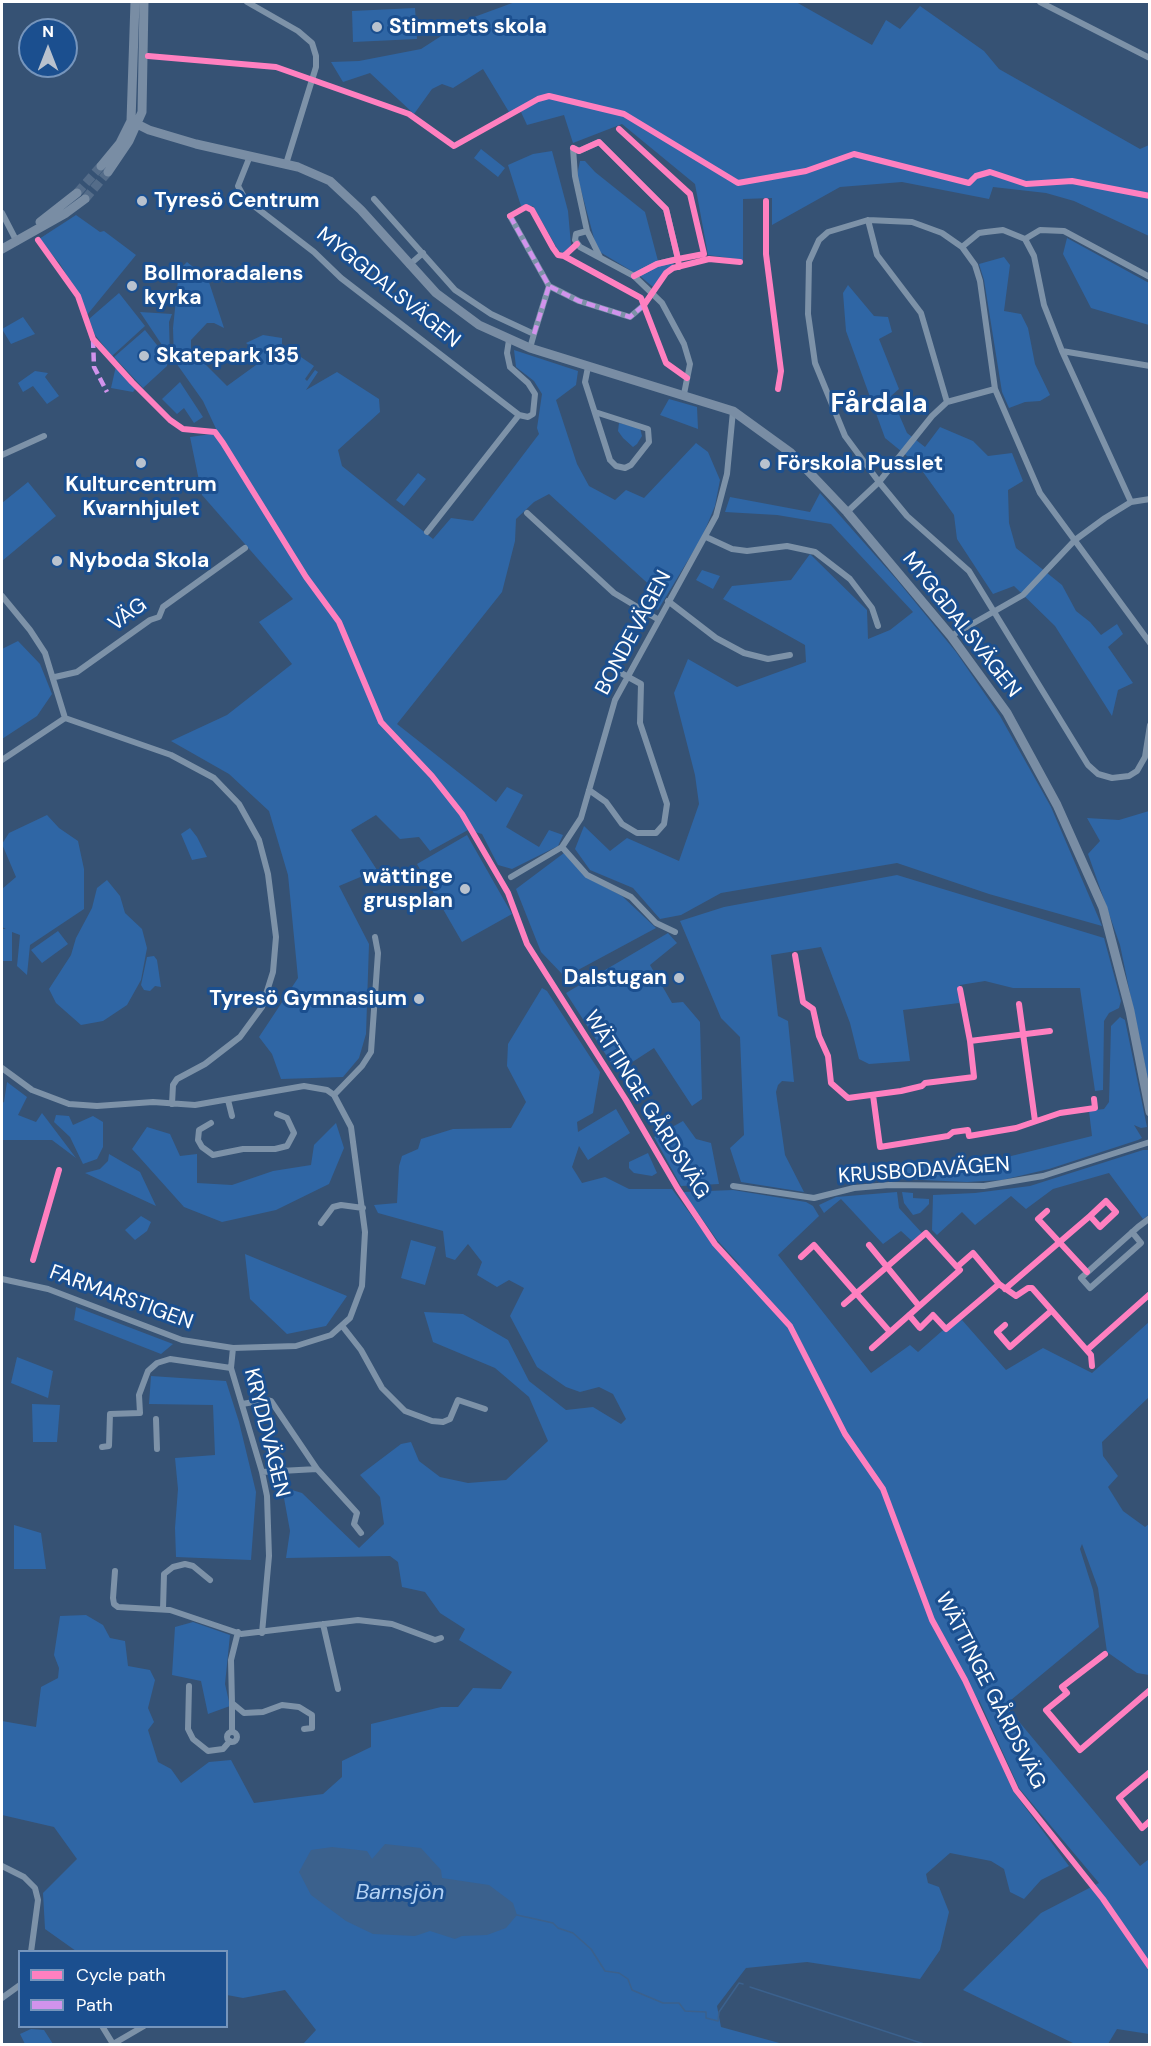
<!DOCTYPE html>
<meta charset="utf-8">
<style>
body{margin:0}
#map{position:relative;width:1151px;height:2046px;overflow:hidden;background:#365274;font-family:"DM Sans",sans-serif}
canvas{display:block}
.frame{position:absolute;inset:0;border:3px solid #fff;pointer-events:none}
.legend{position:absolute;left:18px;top:1950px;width:210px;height:78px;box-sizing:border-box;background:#1b4f8f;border:2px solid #7695bc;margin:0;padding:8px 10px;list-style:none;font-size:18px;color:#fff}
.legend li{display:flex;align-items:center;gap:12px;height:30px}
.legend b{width:30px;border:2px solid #7695bc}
.north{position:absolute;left:18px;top:18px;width:60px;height:60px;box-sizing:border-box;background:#1b4f8f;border:2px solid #7695bc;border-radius:50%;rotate:0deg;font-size:16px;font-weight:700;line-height:24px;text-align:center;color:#fff}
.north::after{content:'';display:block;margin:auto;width:21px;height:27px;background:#b9c2ce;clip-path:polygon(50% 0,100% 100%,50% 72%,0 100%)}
</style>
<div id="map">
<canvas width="1151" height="2046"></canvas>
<div class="frame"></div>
<ul class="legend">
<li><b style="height:8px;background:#ff80c0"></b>Cycle path</li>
<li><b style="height:8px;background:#d193ec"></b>Path</li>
</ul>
<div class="north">N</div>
</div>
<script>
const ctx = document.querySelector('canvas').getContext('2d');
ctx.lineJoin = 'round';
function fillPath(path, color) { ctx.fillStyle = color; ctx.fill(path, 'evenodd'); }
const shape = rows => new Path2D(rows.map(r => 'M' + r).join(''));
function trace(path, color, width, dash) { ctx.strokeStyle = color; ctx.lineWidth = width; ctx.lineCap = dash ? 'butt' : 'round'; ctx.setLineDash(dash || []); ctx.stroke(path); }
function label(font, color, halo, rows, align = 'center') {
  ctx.font = font + ' "DM Sans",sans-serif'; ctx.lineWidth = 6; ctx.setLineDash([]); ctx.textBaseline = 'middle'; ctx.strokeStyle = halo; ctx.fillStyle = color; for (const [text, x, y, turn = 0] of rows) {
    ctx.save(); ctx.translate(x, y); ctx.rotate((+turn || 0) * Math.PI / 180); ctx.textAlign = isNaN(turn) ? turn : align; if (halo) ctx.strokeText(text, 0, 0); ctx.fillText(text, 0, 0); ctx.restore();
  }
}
const green = shape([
 [515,2,796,2,872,45,886,20,900,29,920,6,984,51,999,69,1140,149,1149,145,1149,236,1074,201,1046,193,993,187,989,199,902,182,840,187,772,225,772,198,743,199,743,260,708,255,695,184,622,124,573,143,564,115,527,125,521,112,484,127,509,112,483,69,453,88,442,84,432,89,414,114,370,73,343,82,331,62,359,61,421,49,466,20],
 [415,8,417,39,353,42,352,11],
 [481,149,505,168,498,177,474,158],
 [552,151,568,211,571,245,564,254,558,250,533,206,521,206,508,165,533,154],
 [580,161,585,161,595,172,645,212,658,261,635,273,600,252,595,242,577,175],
 [76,215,100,232,104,231,136,255,87,315,78,294,60,264,39,239],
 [1067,238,1149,283,1149,325,1091,308,1063,254],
 [1004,257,1010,265,1004,311,1021,314,1028,328,1035,364,1050,395,1040,401,1025,402,1009,408,1002,392,984,280,979,264],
 [187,262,208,279,224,328,214,323,207,323,191,340,191,350,227,386,256,365,260,354,246,343,263,335,282,338,282,344,314,366,305,379,307,381,315,370,318,372,306,390,337,372,379,399,380,412,338,450,342,466,433,539,451,518,473,521,539,434,537,428,542,394,534,381,516,367,514,350,578,371,576,385,556,400,577,464,589,486,615,500,626,490,644,498,696,443,708,452,720,480,715,506,702,537,658,610,645,603,654,589,549,494,534,502,516,519,515,541,502,592,397,724,496,802,507,787,523,795,506,827,539,847,549,830,563,835,558,846,512,869,498,865,482,834,468,830,430,851,419,837,400,839,376,815,351,830,377,870,339,886,369,944,366,1034,359,1058,343,1077,281,1079,272,1054,259,1037,298,978,288,875,269,811,229,774,171,741,227,715,292,664,259,622,293,599,202,495,190,437,218,433,203,401,174,360,173,328,179,270],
 [673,263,674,266,665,271,653,287,640,276,650,268],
 [848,285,874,316,888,317,892,332,879,339,899,389,891,396,907,433,925,447,940,427,973,441,988,456,1012,453,1023,481,1008,490,1009,523,1016,548,1062,585,1076,611,1090,622,1101,635,1117,624,1123,634,1108,647,1133,683,1118,690,1112,716,1055,626,1014,586,993,594,957,539,954,515,918,465,885,438,846,331,843,293],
 [119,293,145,326,112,356,95,335,89,319],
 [140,312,172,314,169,322,170,357],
 [23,317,35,334,11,344,2,329],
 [145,330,168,359,167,366,143,388,114,357],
 [116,366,136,388,133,392,111,388],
 [35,371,48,373,45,377,59,396,47,404,33,386,23,392,18,383],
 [180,382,203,417,194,423,184,408,177,414,162,399],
 [669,399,697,407,698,429,660,415],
 [619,423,640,428,642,436,637,444,633,447,623,438,618,431],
 [418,473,426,479,404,506,396,500],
 [28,482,56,516,2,561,2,503],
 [820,493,897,580,956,652,1000,716,1051,807,1102,926,989,894,897,863,721,893,681,915,660,919,633,888,590,870,575,849,584,826,610,851,627,838,679,861,699,804,695,775,674,693,688,659,737,687,806,662,805,645,723,599,732,586,791,580,810,554,867,610,868,639,890,630,913,612,831,524,777,515,725,512,730,497,810,512],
 [702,570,720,576,713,589,696,580],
 [18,641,40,664,52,694,37,716,2,739,2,649],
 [1149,811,1149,1085,1120,945,1088,854,1100,841,1087,818,1119,820],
 [47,815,59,828,78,841,84,869,84,909,30,945,27,975,17,966,20,935,12,932,12,961,2,961,2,929,6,929,2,927,2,889,16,877,2,844,9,833],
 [190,828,197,837,207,857,192,860,181,834],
 [467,835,512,914,462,942,417,864],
 [564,853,586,877,622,896,656,928,565,977,541,952,516,889],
 [897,875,1104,938,1121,1001,1119,1008,1109,1013,1104,1021,1103,1090,1095,1091,1080,988,1013,988,985,981,960,985,959,1003,903,1010,910,1061,869,1064,859,1059,850,1023,821,947,771,955,778,1016,788,1021,794,1082,782,1081,778,1085,776,1092,785,1155,804,1192,741,1182,730,1148,744,1135,740,1037,721,1018,680,921,724,907],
 [107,880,120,896,125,913,142,929,147,948,141,980,127,1005,103,1021,81,1025,56,1003,49,989,71,955,76,938,92,908,97,888],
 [58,931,68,944,42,963,31,950],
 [668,933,677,943,650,965,672,1003,683,1002,700,1022,702,1099,692,1106,654,1048,617,1072,566,993],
 [154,956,157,960,161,987,155,986,150,991,144,990,141,985,147,957],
 [542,988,547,991,600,1072,593,1113,577,1122,578,1132,616,1109,630,1133,588,1160,579,1146,572,1167,582,1183,605,1177,629,1189,672,1189,714,1246,736,1269,740,1265,717,1240,683,1192,733,1190,806,1202,813,1206,819,1216,778,1255,871,1373,910,1345,918,1352,942,1331,962,1320,1006,1370,1043,1348,1092,1373,1149,1322,1149,1397,1102,1442,1103,1456,1118,1476,1108,1487,1123,1511,1145,1527,1149,1524,1149,1675,1137,1673,1107,1652,1098,1588,1082,1544,1080,1549,1093,1590,1099,1627,1005,1705,1140,1866,1149,1859,1149,2034,1117,2029,1108,2044,1075,2044,963,1990,1041,1913,1099,1883,1019,1788,979,1700,973,1702,1013,1791,1069,1866,1041,1880,1024,1899,1010,1892,1004,1869,991,1861,950,1853,926,1874,928,1883,939,1887,949,1912,940,1950,920,1979,807,1962,746,1968,717,2006,721,2027,783,2044,303,2044,316,2030,285,1990,243,1998,227,1995,226,1952,76,1951,45,1929,43,1893,77,1859,54,1827,2,1815,2,1721,36,1727,41,1687,58,1678,59,1668,54,1655,60,1616,86,1615,103,1625,110,1638,125,1641,128,1666,150,1670,155,1680,148,1708,154,1722,148,1730,158,1762,171,1769,181,1783,209,1762,231,1760,254,1803,323,1794,342,1777,342,1761,371,1747,371,1724,441,1707,458,1707,473,1688,501,1689,512,1672,459,1640,465,1629,440,1613,425,1592,402,1587,398,1562,390,1556,286,1558,290,1531,282,1487,302,1493,359,1548,384,1524,380,1497,360,1475,401,1444,411,1442,419,1461,440,1477,468,1483,506,1480,548,1441,529,1397,495,1368,433,1342,424,1312,463,1314,508,1340,529,1381,566,1410,593,1407,621,1424,626,1419,613,1394,599,1387,580,1392,566,1387,537,1367,510,1316,524,1288,509,1280,497,1287,477,1275,482,1262,468,1244,455,1260,446,1257,443,1231,378,1213,374,1205,397,1203,399,1166,402,1156,418,1149,421,1139,453,1129,511,1128,526,1102,507,1066,508,1044],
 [1120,1017,1125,1020,1147,1127,1141,1128,1134,1125,1142,1138,1138,1140,1049,1169,1002,1180,967,1182,900,1179,899,1167,991,1161,1092,1136,1089,1111,1104,1109,1109,1102,1111,1026],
 [7,1082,27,1097,18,1115,36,1122,42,1113,76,1158,52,1140,2,1140,2,1103,4,1102],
 [56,1115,69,1116,73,1125,93,1116,103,1122,103,1147,97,1159,83,1164,70,1137,54,1122],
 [683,1121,696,1139,711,1143,719,1184,681,1186,654,1137],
 [336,1123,344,1148,329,1184,276,1210,222,1222,184,1207,132,1149,147,1127,170,1134,180,1156,197,1154,197,1183,232,1185,273,1171,311,1165,314,1145],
 [1143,1150,1149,1150,1150,1214,1143,1219,1109,1173,1053,1189,1026,1209,1011,1196,975,1225,962,1212,937,1235,932,1230,933,1195,975,1193,1030,1186],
 [648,1153,657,1173,652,1176,634,1173,629,1168,629,1162],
 [109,1154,140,1172,156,1206,85,1173,100,1169,108,1161],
 [897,1192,899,1208,922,1233,912,1241,901,1231,883,1244,841,1199,824,1213,819,1205,836,1197],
 [902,1192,913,1193,913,1198,929,1199,929,1204,920,1213,913,1215,904,1203],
 [141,1216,151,1222,147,1231,135,1240,125,1230],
 [411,1240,436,1247,425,1285,401,1278],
 [245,1254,347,1296,326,1326,287,1334,250,1299],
 [76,1307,173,1344,161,1354,74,1320],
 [17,1357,53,1371,48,1398,11,1383],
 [151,1376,226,1381,239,1422,256,1492,251,1560,176,1557,175,1528,178,1489,175,1458,215,1455,213,1405,149,1404],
 [32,1404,60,1405,57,1442,33,1442],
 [14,1525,41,1533,46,1569,14,1569],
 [193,1622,230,1635,225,1684,230,1706,208,1714,201,1681,172,1675,175,1627],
 [31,2029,44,2030,53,2044,25,2044,20,2034]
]);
const water = shape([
 [385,1844,421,1848,441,1870,442,1878,489,1885,513,1903,517,1915,506,1928,487,1935,462,1936,455,1939,430,1931,415,1936,373,1934,346,1921,311,1895,299,1872,311,1850,332,1847,367,1851,372,1859]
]);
const stream = shape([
 [517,1915,553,1923,558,1928,573,1933,591,1949,605,1971,619,1973,628,1979,632,1990,663,2003,679,2003,685,2011,706,2012,706,2018,718,2021,719,2012,739,1983,743,1984],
 [750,1987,924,2044]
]);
const secondaryTunnel = shape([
 [77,193,101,166],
 [85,199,108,172]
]);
const street = shape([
 [247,2,298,31,312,43,316,56,316,67,286,164],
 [1040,2,1150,58],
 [250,156,238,186,245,199,314,252,341,278,519,415],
 [374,199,455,290,491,314,534,334,530,348],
 [2,213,17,242],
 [510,216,549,286,579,301,630,317,644,305],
 [868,220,877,255,921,313,947,402],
 [587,231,575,176,573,148,579,151,599,142,666,209,678,259,657,264,634,276],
 [1025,239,1040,230,1064,231,1150,277],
 [962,247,979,233,986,232,1003,230,1025,239,1034,256,1044,305,1062,351,1150,366],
 [600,257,587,231,576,234,575,240,580,247,634,276,662,303,684,344,690,364,684,394],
 [409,265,423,253],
 [534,334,549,286],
 [1062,351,1131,502],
 [588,367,585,382,610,460,616,466,625,468,631,465,649,442,648,429,595,412],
 [2,455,44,436],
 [847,512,879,482,932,416,947,402,995,389],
 [527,513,614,593,659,620],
 [427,532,519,415,528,417,533,414,535,394,528,383,510,367,507,353,509,340],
 [706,537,732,549,747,551,787,546,815,552,850,579,872,608,878,626],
 [2,596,30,630,45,653,65,718],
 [668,601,716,638,744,653,768,659,790,655],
 [951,636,1023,595,1075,540,1105,518,1131,502,1150,499],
 [1150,643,1040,493,995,389,980,281,975,265,962,247,942,233,912,222,868,220,828,232,819,240,809,262,808,314,815,363,845,436,879,482,907,516,969,571,1088,765,1098,774,1112,778,1129,776,1137,771,1145,757,1150,725],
 [55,677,77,672,150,620,159,617,163,607,245,548],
 [65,718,171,755,214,778,239,804,259,840,268,874,276,937,273,972,262,1007,240,1037,205,1064,177,1079,173,1085,172,1104],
 [2,760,65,718],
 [589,790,606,802,622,824,637,833,656,833,664,824,667,804,640,723,641,684,610,667,620,652],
 [562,847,587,875,631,897,656,923,675,932],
 [511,877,562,847,581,818,615,700,716,516,727,474,733,411],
 [2,1068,32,1090,69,1104,97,1106,153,1102,195,1105,304,1086,327,1090,334,1095,351,1127,365,1232,362,1286,350,1318,331,1335,296,1346,233,1348,182,1340,48,1289,2,1279],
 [334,1095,362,1066,371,1052,378,953,375,937],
 [228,1100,232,1116],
 [211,1123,199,1130,198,1140,202,1147,213,1155,243,1149,275,1149,287,1146,294,1133,287,1118,277,1114],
 [733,1186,814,1198,854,1188,889,1185,984,1186,1043,1176,1150,1142],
 [321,1223,333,1207,341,1205,363,1208],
 [1132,1232,1141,1243,1090,1288,1081,1278,1138,1227,1150,1218],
 [343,1327,361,1350,382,1388,405,1411,432,1421,443,1422,450,1419,458,1400,485,1409],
 [233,1348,231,1368,262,1472,267,1496,269,1556,262,1633],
 [242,1404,266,1400,271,1401,317,1469,357,1513,354,1524,361,1533],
 [156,1419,157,1449],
 [102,1447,109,1446,110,1414,140,1413,139,1395,148,1371,157,1363,170,1359,231,1368],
 [262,1472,317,1469],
 [115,1571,113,1598,114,1604,118,1607,170,1610,241,1634,358,1620,392,1624,435,1640,441,1638],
 [163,1609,164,1574,173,1567,185,1564,193,1566,210,1580],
 [323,1624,338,1689],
 [238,1632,231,1660,232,1703,244,1713,263,1712,282,1705,299,1707,312,1715,312,1728,304,1729],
 [189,1686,188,1729,193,1739,208,1751,223,1749,230,1741],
 [232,1703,232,1732],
 '227 1737a5 5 0 1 1 10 0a5 5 0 1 1-10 0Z',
 [2,1866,24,1877,35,1888,38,1900,31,1952],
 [2,1998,20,1985],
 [102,2026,113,2044,144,2026]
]);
const secondary = shape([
 [131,121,149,130,196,144,298,167,330,181,361,210,436,293,479,325,530,348,733,411,791,453,847,512,951,636,1007,713,1057,805,1103,908,1130,1011,1150,1112],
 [101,166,120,143,131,121,135,2],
 [108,172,129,141,142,112,144,2],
 [40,222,77,193],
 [2,249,66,213,85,199]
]);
const quiet = shape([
 [510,216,549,286,579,301,630,317,644,305],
 [534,334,549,286],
 [93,339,94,367,107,392]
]);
const cycleway = shape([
 [148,56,276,67,409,114,454,146,538,99,549,96,624,114,738,183,806,171,854,154,969,183,976,176,990,172,1026,184,1072,181,1150,196],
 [619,129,690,194,704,254,678,259,679,267],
 [573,148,579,151,599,142,666,209,678,259,657,264,634,276],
 [766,201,766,254,781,371,778,389],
 [510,216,526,207,532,210,553,248,558,255,564,256],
 [38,240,78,296,93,339,132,382,170,420,183,429,215,432,223,443,306,577,339,622,381,722,432,776,462,814,508,893,527,944,626,1100,678,1189,715,1244,790,1326,845,1434,883,1489,932,1620,965,1680,1016,1790,1103,1899,1150,1967],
 [577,244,564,256,641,298,666,363,687,378],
 [644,305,666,273,673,268,709,259,740,262],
 [795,955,803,1002,813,1009,819,1036,828,1056,831,1083,848,1098,901,1091,922,1086,925,1083,974,1077,970,1041,960,989],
 [1019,1004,1035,1121],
 [970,1041,1050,1031],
 [873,1095,880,1147,948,1136,953,1132,968,1130,969,1136,1016,1128,1060,1113,1095,1108,1094,1099],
 [1047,1211,1038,1219,1087,1272],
 [869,1245,919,1306],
 [801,1257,814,1245,890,1332],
 [33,1260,59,1170],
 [999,1284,1016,1296,1028,1288,1032,1288,1091,1355,1092,1366],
 [1005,1289,1090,1216,1106,1201,1116,1212,1100,1227,1090,1216],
 [844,1304,926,1233,957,1267,973,1253,999,1284,946,1329,933,1315,920,1328,909,1315],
 [1005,1325,997,1332,1010,1347,1051,1311],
 [872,1348,960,1270,957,1267],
 [1087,1350,1150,1294],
 [1105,1654,1062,1687,1067,1693,1046,1710,1080,1750,1150,1690],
 [1150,1772,1119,1798,1142,1828,1150,1821]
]);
const markers = [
 [377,27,6,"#b9c2ce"],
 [142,201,6,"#b9c2ce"],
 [132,286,6,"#b9c2ce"],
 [144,356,6,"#b9c2ce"],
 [141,463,6,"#b9c2ce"],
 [765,464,6,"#b9c2ce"],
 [57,561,6,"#b9c2ce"],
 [465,889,6,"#b9c2ce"],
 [679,978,6,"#b9c2ce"],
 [419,999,6,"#b9c2ce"]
];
const poiNames = [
 ["Stimmets skola",389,27],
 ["Tyresö Centrum",154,201],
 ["Bollmoradalens",144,274],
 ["kyrka",144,298],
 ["Skatepark 135",156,356],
 ["Förskola Pusslet",777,464],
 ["Kulturcentrum",141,485,"center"],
 ["Kvarnhjulet",141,509,"center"],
 ["Nyboda Skola",69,561],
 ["wättinge",453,877,"right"],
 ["grusplan",453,901,"right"],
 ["Dalstugan",667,978,"right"],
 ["Tyresö Gymnasium",407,999,"right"]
];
const streetNames = [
 ["MYGGDALSVÄGEN",388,288,39],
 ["VÄG",128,615,-36],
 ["MYGGDALSVÄGEN",961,625,52],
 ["BONDEVÄGEN",634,633,-62],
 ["WÄTTINGE GÅRDSVÄG",646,1105,58],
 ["KRUSBODAVÄGEN",924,1171,-4],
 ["FARMARSTIGEN",121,1298,20],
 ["KRYDDVÄGEN",266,1433,76],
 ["WÄTTINGE GÅRDSVÄG",990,1691,63]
];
const waterNames = [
 ["Barnsjön",400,1893]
];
const districtNames = [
 ["Fårdala",879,405]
];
fillPath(green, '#2f66a5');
fillPath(water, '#3b618d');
trace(stream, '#3b618d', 1.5);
trace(secondaryTunnel, '#546c89', 9, [9, 4.5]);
trace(street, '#7d92a8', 6);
trace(secondary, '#798da4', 9);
trace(quiet, '#d193ec', 4.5, [9, 4.5]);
trace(cycleway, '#ff80c0', 6);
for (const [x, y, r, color] of markers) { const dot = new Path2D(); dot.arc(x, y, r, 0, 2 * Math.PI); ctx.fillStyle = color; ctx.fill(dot); trace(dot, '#1b4f8f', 2); }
label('bold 21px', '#fff', '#1b4f8f', poiNames, 'left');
label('21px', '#fff', '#1b4f8f', streetNames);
label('italic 22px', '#b5d3f5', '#1b4f8f', waterNames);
label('bold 27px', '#fff', '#1b4f8f', districtNames);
</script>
